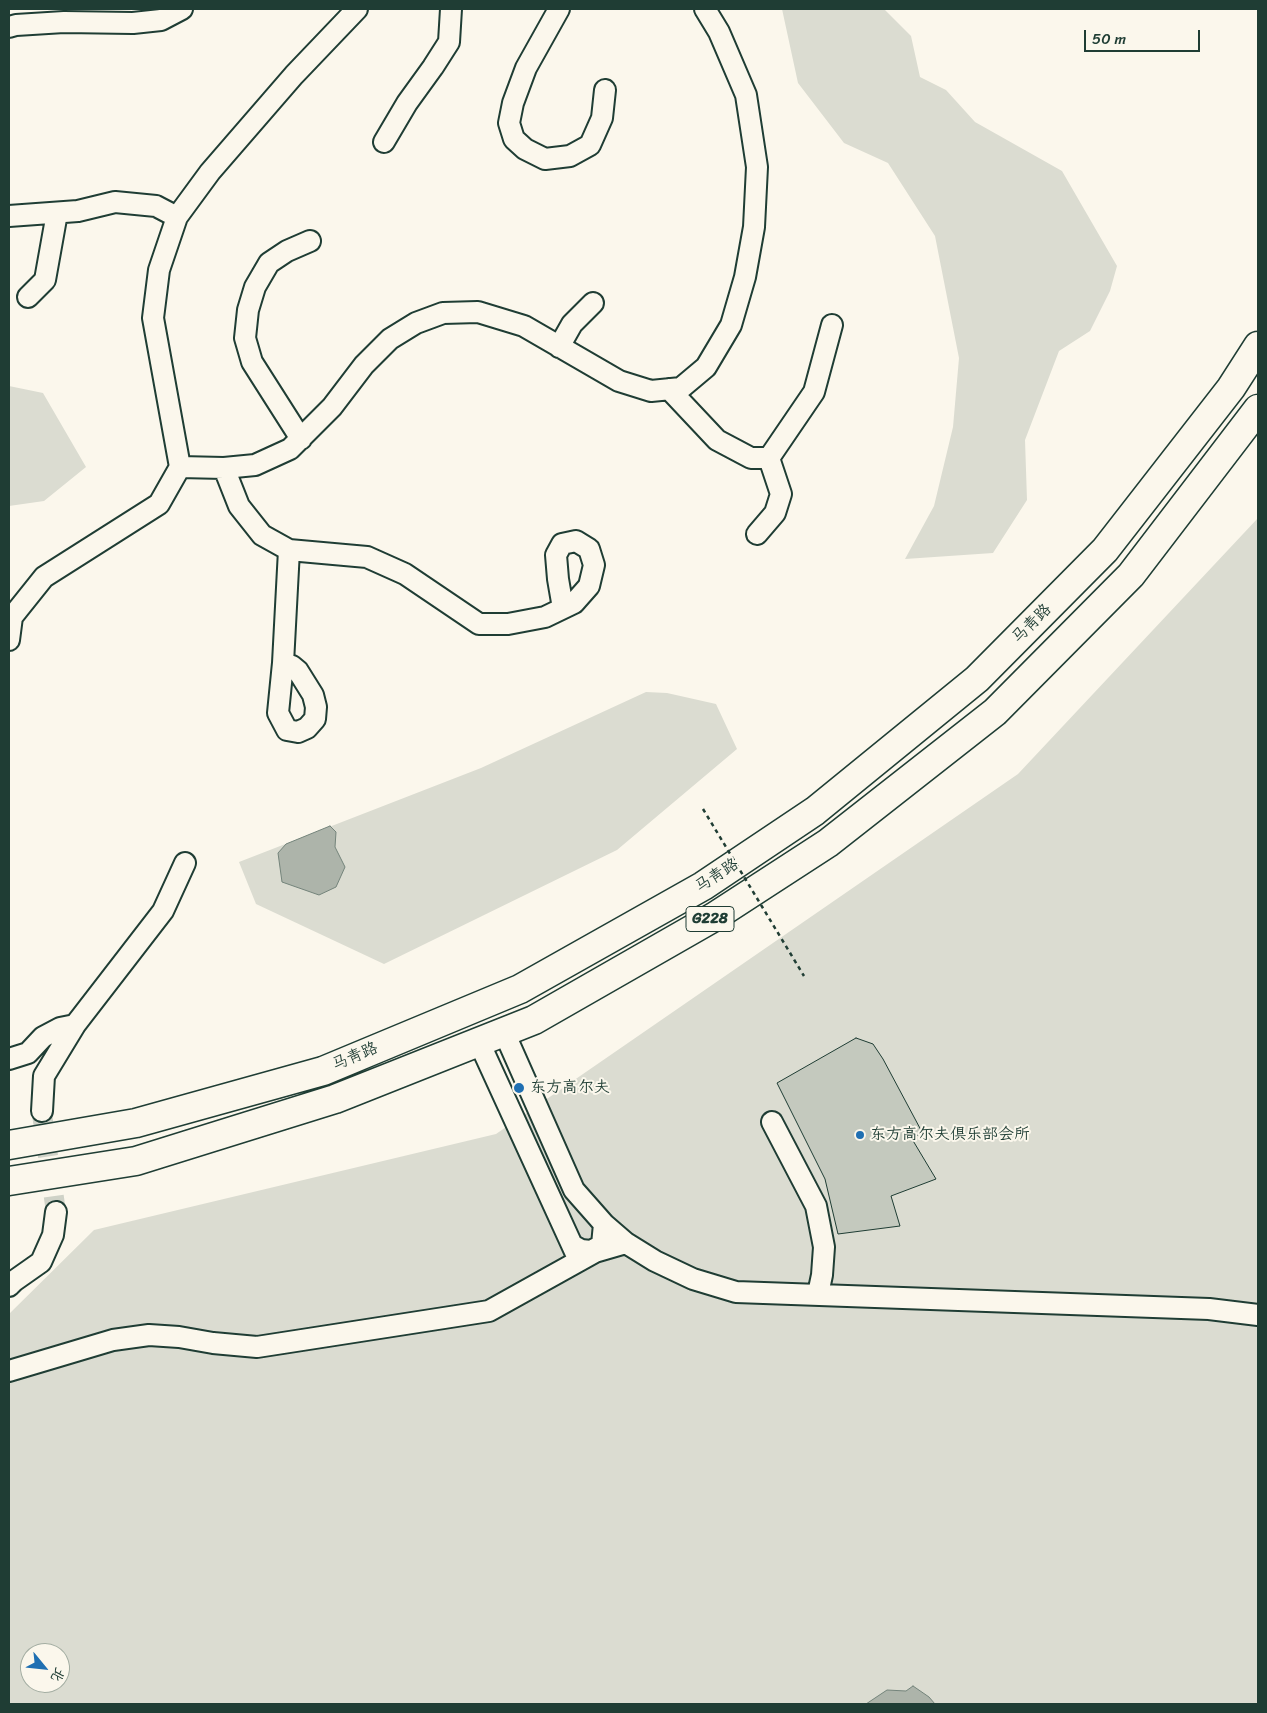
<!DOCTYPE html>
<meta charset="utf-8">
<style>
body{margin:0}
#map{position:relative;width:1267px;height:1713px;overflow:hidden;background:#fbf7ec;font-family:Sriracha,"LXGW WenKai TC",sans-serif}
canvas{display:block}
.frame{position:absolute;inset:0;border:10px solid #1f3d34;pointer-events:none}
.north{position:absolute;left:20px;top:1643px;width:50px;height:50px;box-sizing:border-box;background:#fbf7ec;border:1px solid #a3ada2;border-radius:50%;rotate:118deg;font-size:14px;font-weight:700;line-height:20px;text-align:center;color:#1f3d34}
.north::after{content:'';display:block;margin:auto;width:18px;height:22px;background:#1f6fb2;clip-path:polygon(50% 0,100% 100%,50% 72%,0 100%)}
.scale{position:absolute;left:1084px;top:30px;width:116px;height:22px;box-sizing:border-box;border:2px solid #1f3d34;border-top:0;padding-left:6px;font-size:15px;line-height:18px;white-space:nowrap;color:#1f3d34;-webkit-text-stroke:4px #fbf7ec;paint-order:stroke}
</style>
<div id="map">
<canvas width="1267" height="1713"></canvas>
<div class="frame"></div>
<div class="north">北</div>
<div class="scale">50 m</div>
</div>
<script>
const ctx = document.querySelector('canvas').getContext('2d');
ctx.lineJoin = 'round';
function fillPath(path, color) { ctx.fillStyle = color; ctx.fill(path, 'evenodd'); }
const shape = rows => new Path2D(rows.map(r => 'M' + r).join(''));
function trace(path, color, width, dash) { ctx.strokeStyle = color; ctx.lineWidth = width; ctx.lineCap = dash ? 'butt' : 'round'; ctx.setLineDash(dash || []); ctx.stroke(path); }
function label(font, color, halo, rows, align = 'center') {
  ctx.font = font + ' Sriracha,"LXGW WenKai TC",sans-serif'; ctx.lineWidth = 4; ctx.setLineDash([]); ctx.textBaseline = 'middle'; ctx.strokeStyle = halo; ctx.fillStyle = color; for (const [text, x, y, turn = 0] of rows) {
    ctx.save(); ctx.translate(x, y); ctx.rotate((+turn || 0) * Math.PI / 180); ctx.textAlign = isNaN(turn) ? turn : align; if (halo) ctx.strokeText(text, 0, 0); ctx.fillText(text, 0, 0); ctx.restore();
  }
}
const green = shape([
 [782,9,884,9,911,36,920,77,946,90,975,122,1062,171,1117,266,1110,291,1090,331,1059,351,1025,440,1027,500,993,553,905,559,934,506,953,427,959,358,935,236,888,163,844,143,798,83],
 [9,386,43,393,86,467,44,501,9,506],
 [1258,518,1258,1704,9,1704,9,1314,94,1230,496,1134,1018,774],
 [30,1653,60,1653,60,1683,30,1683],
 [646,692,667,693,716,704,737,749,617,850,384,964,256,904,239,862,481,768]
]);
const water = shape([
 [330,826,336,832,335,847,345,867,336,887,319,895,282,882,278,853,286,844,330,826],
 [913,1686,929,1697,935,1704,866,1704,887,1690,906,1691,913,1686]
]);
const building = shape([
 [856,1038,873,1044,883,1059,922,1132,912,1139,936,1179,891,1196,900,1226,838,1234,825,1179,777,1083,856,1038]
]);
const minorTunnel = shape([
 [41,1107,56,1212]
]);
const minor = shape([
 [559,9,526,68,513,103,509,123,514,139,525,149,545,159,570,156,590,145,602,118,605,90],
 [9,27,16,25,64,22,133,23,161,20,182,9],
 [384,142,407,103,433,67,449,42,451,9],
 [9,216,78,211,115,202,156,206,177,217],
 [28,297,45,280,57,213],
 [559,347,572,324,593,303],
 [669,389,717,440,751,458,769,458,814,392,832,325],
 [301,439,252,362,245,338,248,310,255,287,269,263,287,251,310,241],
 [180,467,224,468,255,465,290,449,332,407,364,365,390,339,416,323,443,313,478,312,524,326,619,381,651,391,681,388,706,367,731,325,745,277,754,227,757,167,746,95,719,32,705,9],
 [224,468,239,506,262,535,289,550,367,557,405,574,479,624,508,624,545,617,574,603,589,586,594,565,589,549,576,541,562,544,556,555,558,579,563,608],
 [757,534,775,513,781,494,769,458],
 [9,640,12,617,44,577,159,504,180,467,153,318,159,270,177,217,210,172,294,75,357,9],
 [283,663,292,666,298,671,313,695,316,707,315,719,307,728,298,732,287,730,278,713,283,663,289,550],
 [504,1032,574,1190,604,1224,602,1245,591,1251,581,1250,572,1245],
 [479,1042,577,1256],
 [9,1059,28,1053,43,1037,60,1028,75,1025],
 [42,1111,44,1076,75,1025,163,911,185,863],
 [772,1122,816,1206,824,1247,822,1275,818,1294],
 [604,1224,626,1243,655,1261,693,1279,736,1292,1209,1309,1258,1315],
 [9,1286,14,1281,41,1262,53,1235,56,1212],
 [9,1371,113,1340,149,1335,179,1337,213,1343,257,1347,489,1311,595,1252,626,1243]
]);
const highway = shape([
 [9,1145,136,1123,323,1071,520,989,703,886,815,811,977,679,1105,550,1231,388,1258,346],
 [9,1181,136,1161,335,1099,534,1020,714,917,828,843,995,712,1131,575,1258,409]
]);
const pathBridge = shape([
 [703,809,804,976]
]);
const markers = [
 [519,1088,6,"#1f6fb2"],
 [860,1135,5,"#1f6fb2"]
];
const shields = [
 [710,919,48]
];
const shieldNames = [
 ["G228",710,919]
];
const streetNames = [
 ["马青路",1032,624,-45],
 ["马青路",717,876,-33],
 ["马青路",355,1057,-23]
];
const poiNames = [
 ["东方高尔夫",530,1088],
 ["东方高尔夫俱乐部会所",870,1135]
];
fillPath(green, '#dbdcd1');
fillPath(water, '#adb4aa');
trace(water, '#74847b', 1);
fillPath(building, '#c4c9be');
trace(building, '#1f3d34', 1);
trace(minorTunnel, '#cfd2c7', 20, [20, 10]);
trace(minor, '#1f3d34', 24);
trace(highway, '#1f3d34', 31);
trace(minor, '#fbf7ec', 20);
trace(highway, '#fbf7ec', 28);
trace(pathBridge, '#1f3d34', 2.5, [4, 4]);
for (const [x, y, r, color] of markers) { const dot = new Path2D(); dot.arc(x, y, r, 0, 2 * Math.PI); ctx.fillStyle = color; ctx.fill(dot); trace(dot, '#fbf7ec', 2); }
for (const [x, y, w] of shields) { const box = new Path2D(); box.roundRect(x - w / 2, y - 12.5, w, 25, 4); ctx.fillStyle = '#fbf7ec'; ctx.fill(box); trace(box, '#1f3d34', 1); }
label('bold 15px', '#1f3d34', null, shieldNames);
label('16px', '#1f3d34', '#fbf7ec', streetNames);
label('16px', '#1f3d34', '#fbf7ec', poiNames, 'left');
</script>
